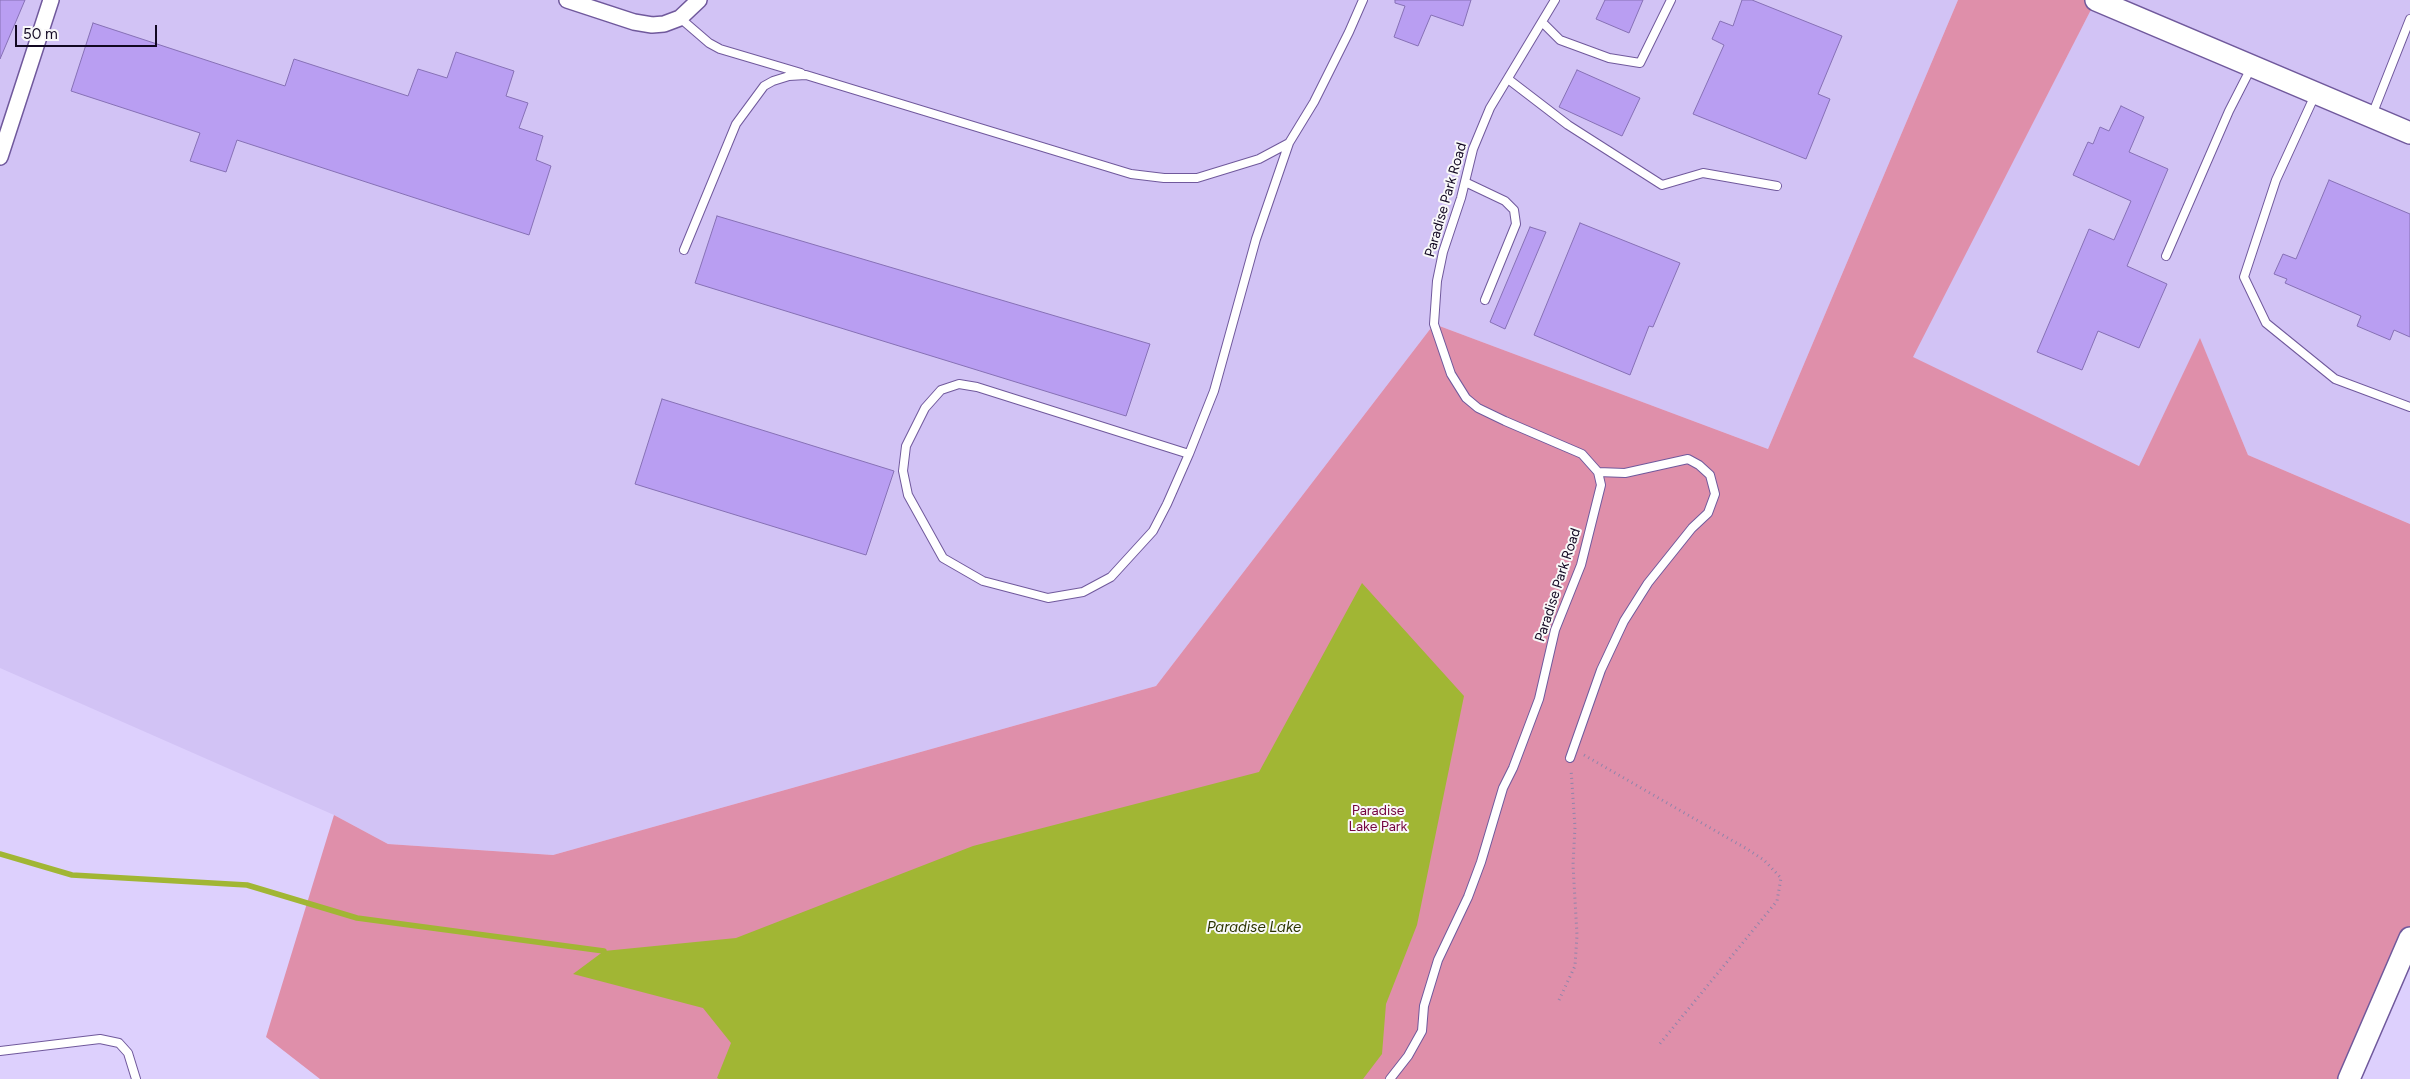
<!DOCTYPE html>
<style>
body{margin:0}
#map{position:relative;width:2410px;height:1079px;overflow:hidden;background:#ddd0fd;font-family:Figtree,sans-serif}
canvas{display:block}
.scale{position:absolute;left:15px;top:25px;width:142px;height:22px;box-sizing:border-box;border:2px solid #120822;border-top:0;padding-left:6px;font-size:15px;line-height:18px;white-space:nowrap;color:#120822;-webkit-text-stroke:4px #f9f9f9;paint-order:stroke}
</style>
<div id="map">
<canvas width="2410" height="1079"></canvas>
<div class="scale">50 m</div>
</div>
<script>
const ctx = document.querySelector('canvas').getContext('2d');
ctx.lineJoin = 'round';
function fillPath(path, color) { ctx.fillStyle = color; ctx.fill(path, 'evenodd'); }
const shape = rows => new Path2D(rows.map(r => 'M' + r).join(''));
function trace(path, color, width, dash) { ctx.strokeStyle = color; ctx.lineWidth = width; ctx.lineCap = dash ? 'butt' : 'round'; ctx.setLineDash(dash || []); ctx.stroke(path); }
function label(font, color, halo, rows, align = 'center') {
  ctx.font = font + ' Figtree,sans-serif'; ctx.lineWidth = 4; ctx.setLineDash([]); ctx.textBaseline = 'middle'; ctx.strokeStyle = halo; ctx.fillStyle = color; for (const [text, x, y, turn = 0] of rows) {
    ctx.save(); ctx.translate(x, y); ctx.rotate((+turn || 0) * Math.PI / 180); ctx.textAlign = isNaN(turn) ? turn : align; if (halo) ctx.strokeText(text, 0, 0); ctx.fillText(text, 0, 0); ctx.restore();
  }
}
const built = shape([
 [0,0,1958,0,1768,449,1434,324,1156,686,553,855,388,844,334,815,0,668],
 [2096,0,2410,0,2410,524,2248,455,2200,339,2139,466,1912,357]
]);
const green = shape([
 [1958,0,2096,0,1913,357,2139,466,2200,338,2248,455,2410,524,2410,938,2349,1079,320,1079,266,1037,334,815,388,844,553,855,1156,686,1434,324,1768,449]
]);
const water = shape([
 [1362,583,1464,696,1417,925,1386,1004,1382,1054,1363,1079,719,1079,717,1078,731,1043,703,1008,573,974,604,951,736,938,973,846,1259,772]
]);
const stream = shape([
 [0,854,72,875,247,885,357,918,604,951]
]);
const building = shape([
 [0,0,25,0,0,59,0,0],
 [1395,0,1471,0,1463,26,1431,15,1418,46,1394,37,1405,6,1395,3,1395,0],
 [1605,0,1643,0,1629,33,1596,19,1605,0],
 [1742,0,1752,0,1842,36,1818,94,1830,99,1806,159,1693,114,1724,45,1712,39,1720,21,1733,26,1742,0],
 [93,23,285,86,294,59,408,96,418,69,447,78,456,52,514,71,506,96,528,103,519,128,543,136,536,160,551,166,529,235,237,140,226,172,190,161,200,133,71,91,93,23],
 [1577,70,1640,98,1622,136,1559,107,1577,70],
 [2121,106,2144,117,2129,152,2168,169,2127,266,2167,284,2139,348,2098,331,2082,370,2037,352,2089,229,2114,240,2131,201,2073,175,2088,142,2093,144,2100,127,2109,131,2121,106],
 [2329,180,2410,214,2410,337,2394,330,2390,340,2357,326,2361,316,2285,283,2287,279,2274,274,2283,254,2296,259,2329,180],
 [717,216,1150,344,1126,416,695,283,717,216],
 [1580,223,1680,263,1653,327,1649,326,1630,375,1534,335,1580,223],
 [1530,227,1546,232,1505,329,1490,322,1530,227],
 [662,399,894,471,866,555,635,484,662,399]
]);
const path = shape([
 [1584,755,1747,849,1764,860,1781,878,1777,901,1658,1046],
 [1559,1000,1575,966,1577,935,1573,865,1575,827,1571,769]
]);
const lane = shape([
 [680,18,709,43,720,49,801,73],
 [1542,22,1560,40,1609,58,1640,63,1671,0],
 [1508,79,1568,125,1662,185,1703,173,1777,186],
 [2315,95,2276,180,2244,277,2266,323,2335,379,2410,407],
 [2372,115,2410,19],
 [1465,182,1505,201,1514,210,1516,224,1485,300],
 [684,250,736,124,764,86,773,81,789,76,806,75,1131,174,1164,178,1197,178,1259,159,1289,143,1314,102,1349,32,1363,0],
 [2166,256,2229,111,2251,68],
 [1189,454,977,387,959,384,941,390,925,408,906,446,903,471,908,495,943,558,983,581,1048,598,1083,592,1111,577,1153,531,1167,504,1189,454,1214,391,1256,239,1289,143],
 [1570,758,1601,670,1624,621,1648,583,1692,528,1708,513,1715,494,1710,475,1699,465,1688,459,1625,473,1598,472],
 [0,1051,100,1039,119,1043,128,1053,136,1079],
 [1390,1079,1408,1056,1422,1031,1424,1006,1438,960,1468,897,1481,862,1503,788,1513,768,1539,699,1555,630,1581,565,1601,485,1598,472,1582,454,1505,421,1478,408,1466,398,1451,374,1434,324,1437,281,1443,252,1461,198,1473,149,1490,108,1555,0]
]);
const street = shape([
 [567,0,634,22,652,25,664,24,680,18,699,0],
 [0,157,51,0]
]);
const secondary = shape([
 [2096,0,2410,133],
 [2349,1079,2410,938]
]);
const streetNames = [
 ["Paradise Park Road",1446,200,-74],
 ["Paradise Park Road",1558,585,-72]
];
const parkNames = [
 ["Paradise",1378,811],
 ["Lake Park",1378,827]
];
const waterNames = [
 ["Paradise Lake",1254,928]
];
fillPath(built, '#d2c3f5');
fillPath(green, '#df8faa');
fillPath(water, '#a1b634');
trace(stream, '#a1b634', 5.5);
fillPath(building, '#b99ef2');
trace(building, '#8771b6', 1);
trace(lane, '#70599c', 10);
trace(street, '#70599c', 18);
trace(secondary, '#70599c', 24);
trace(path, '#9084aa', 3, [1, 4]);
trace(lane, '#fff', 8);
trace(street, '#fff', 15);
trace(secondary, '#fff', 21);
label('14px', '#120822', '#f9f9f9', streetNames);
label('14px', '#75053e', '#f9f9f9', parkNames);
label('italic 15px', '#2c3400', '#f9f9f9', waterNames);
</script>
